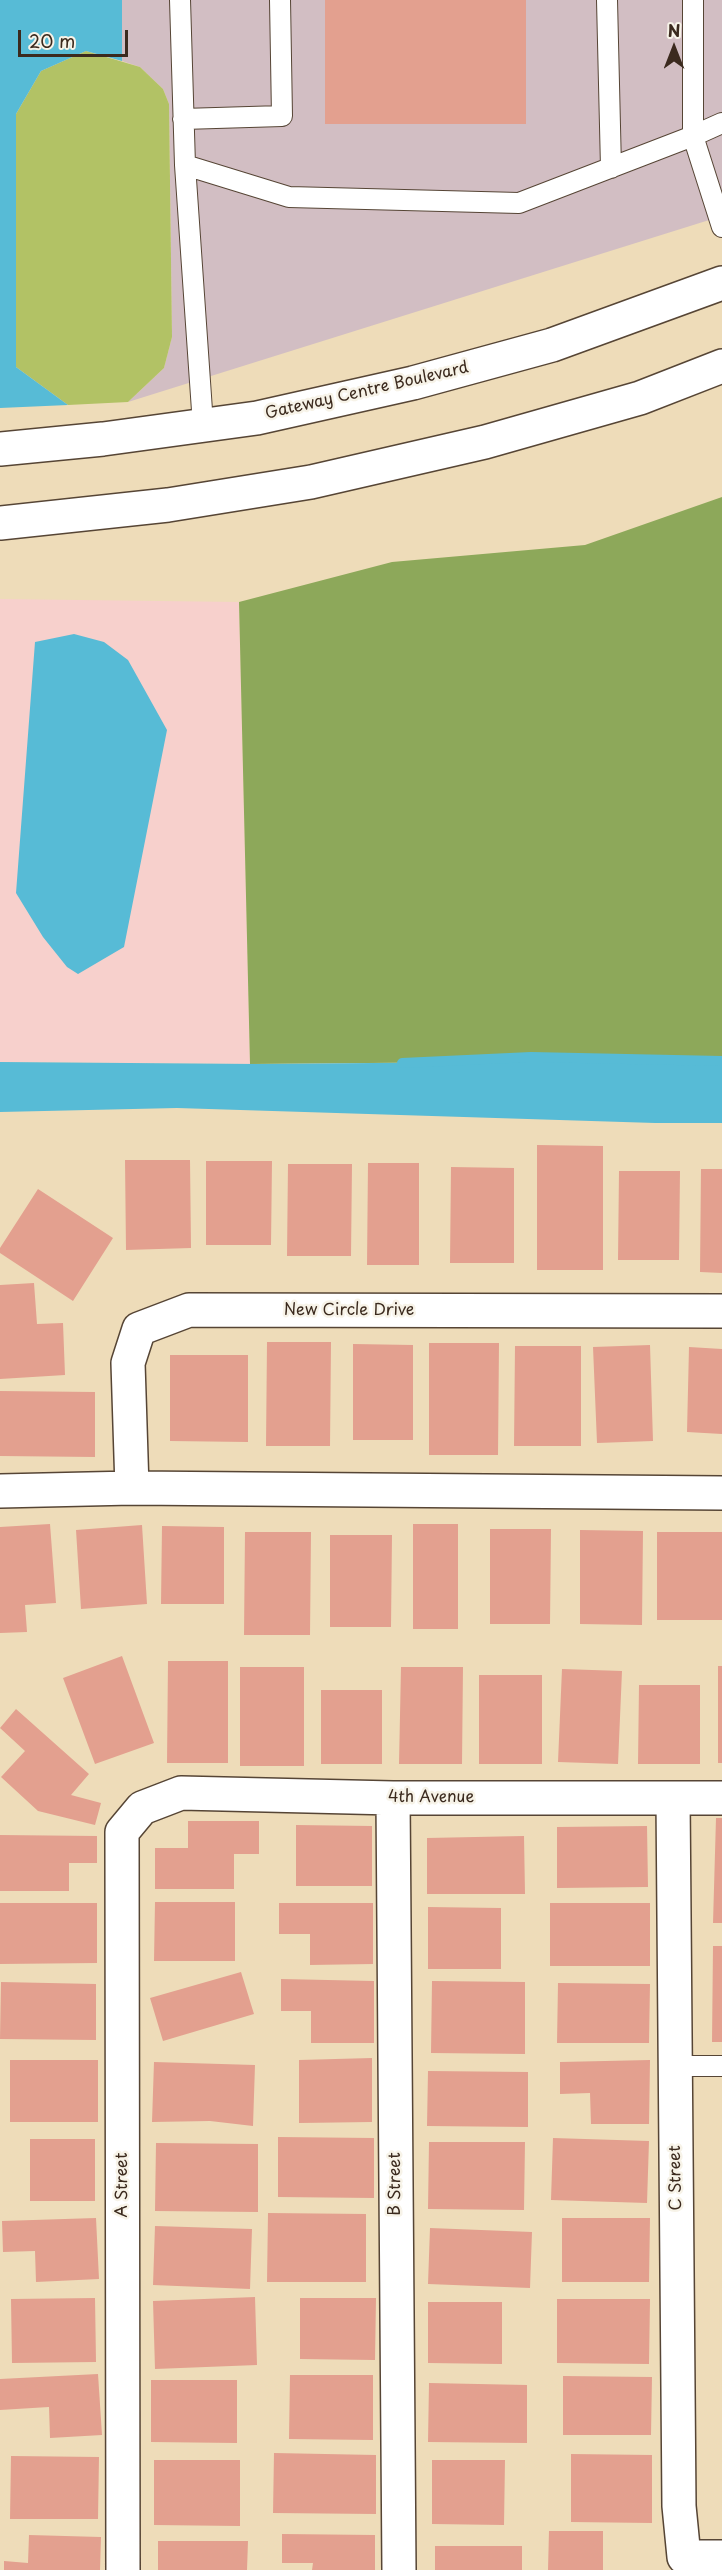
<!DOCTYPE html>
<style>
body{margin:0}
#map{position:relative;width:722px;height:2570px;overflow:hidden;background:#eedcb9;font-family:"Playpen Sans",sans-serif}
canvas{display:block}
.north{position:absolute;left:644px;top:18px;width:60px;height:60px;-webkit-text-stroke:4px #f7f3e8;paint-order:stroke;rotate:0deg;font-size:16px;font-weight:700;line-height:24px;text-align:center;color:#3b2a1e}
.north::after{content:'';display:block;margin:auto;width:21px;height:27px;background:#3b2a1e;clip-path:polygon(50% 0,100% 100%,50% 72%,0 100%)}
.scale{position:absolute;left:18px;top:30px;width:110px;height:27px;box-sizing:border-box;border:3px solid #3b2a1e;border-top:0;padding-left:8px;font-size:18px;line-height:21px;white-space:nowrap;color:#3b2a1e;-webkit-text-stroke:4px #f7f3e8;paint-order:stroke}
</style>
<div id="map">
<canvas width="722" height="2570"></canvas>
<div class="north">N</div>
<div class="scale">20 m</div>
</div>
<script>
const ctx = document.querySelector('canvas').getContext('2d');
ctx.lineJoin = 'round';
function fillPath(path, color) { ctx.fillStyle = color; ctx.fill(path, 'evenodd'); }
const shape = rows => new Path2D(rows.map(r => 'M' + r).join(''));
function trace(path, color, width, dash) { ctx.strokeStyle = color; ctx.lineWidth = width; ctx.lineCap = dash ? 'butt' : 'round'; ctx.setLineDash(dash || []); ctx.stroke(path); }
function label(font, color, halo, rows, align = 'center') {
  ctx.font = font + ' "Playpen Sans",sans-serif'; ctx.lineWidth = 5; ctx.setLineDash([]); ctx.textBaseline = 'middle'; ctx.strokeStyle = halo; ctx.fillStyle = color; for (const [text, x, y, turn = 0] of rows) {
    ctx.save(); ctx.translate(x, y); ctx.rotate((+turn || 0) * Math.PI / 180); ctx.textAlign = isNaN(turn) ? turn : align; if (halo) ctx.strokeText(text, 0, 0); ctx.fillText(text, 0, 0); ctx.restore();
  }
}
const built = shape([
 [0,599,239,602,250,1064,0,1062]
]);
const industrial = shape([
 [122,0,722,0,722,216,128,402,164,368,172,337,169,104,163,89,140,67,122,61]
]);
const green = shape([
 [86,51,140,67,163,89,169,104,172,337,164,368,128,402,68,405,16,367,16,114,41,71]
]);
const forest = shape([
 [722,497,722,1060,250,1064,239,602,392,562,585,545]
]);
const water = shape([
 [0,0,122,0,122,61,86,51,41,71,16,114,16,367,68,405,0,408],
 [74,634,104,642,128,660,167,730,124,947,78,974,67,967,43,937,16,893,35,642],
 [722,1060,722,1123,655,1123,177,1108,0,1112,0,1062,258,1064]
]);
const stream = shape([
 [402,1063,531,1057,722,1061]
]);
const building = shape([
 [325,0,526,0,526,124,325,124],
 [537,1145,603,1146,603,1270,537,1270],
 [125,1160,190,1160,191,1248,126,1250],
 [206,1161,272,1161,271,1245,206,1245],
 [368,1163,419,1163,419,1265,367,1265],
 [288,1164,352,1164,351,1256,287,1256],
 [451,1167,514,1168,514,1263,450,1263],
 [701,1169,722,1169,722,1273,700,1272],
 [619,1171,680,1171,679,1260,618,1260],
 [38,1189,113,1238,73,1301,0,1253,0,1248],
 [34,1283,37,1324,63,1323,65,1375,0,1379,0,1285],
 [267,1342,331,1342,330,1446,266,1446],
 [429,1343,499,1343,498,1455,429,1455],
 [353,1344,413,1345,413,1440,353,1440],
 [650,1345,653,1441,597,1443,593,1347],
 [515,1346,581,1346,581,1446,514,1446],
 [689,1347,722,1349,722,1434,687,1432],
 [170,1355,248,1355,248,1442,170,1441],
 [0,1391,95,1392,95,1457,0,1456],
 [50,1524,56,1603,25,1605,27,1632,0,1633,0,1527],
 [413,1524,458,1524,458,1629,413,1629],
 [142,1525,147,1604,81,1609,76,1530],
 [162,1526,224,1527,224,1604,161,1604],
 [490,1529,551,1529,550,1624,490,1624],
 [580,1530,643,1531,642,1625,580,1624],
 [245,1532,311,1532,310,1635,244,1635],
 [657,1532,722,1532,722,1620,657,1620],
 [330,1535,392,1535,391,1627,330,1627],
 [122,1656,154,1743,95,1764,63,1678],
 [168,1661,228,1661,228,1763,167,1763],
 [718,1666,722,1666,722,1763,718,1763],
 [240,1667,304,1667,304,1766,240,1766],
 [401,1667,463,1667,462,1764,399,1764],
 [562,1669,622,1671,618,1764,558,1762],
 [479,1675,542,1675,542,1764,479,1764],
 [639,1685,700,1685,700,1764,638,1764],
 [321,1690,382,1690,382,1764,321,1764],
 [16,1709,89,1774,71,1795,101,1803,95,1825,38,1811,1,1777,25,1751,0,1728],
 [716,1818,722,1818,722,1923,713,1923],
 [188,1821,259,1821,259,1854,234,1854,234,1889,155,1889,155,1848,188,1848],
 [296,1825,372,1826,372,1886,296,1886],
 [647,1826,648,1887,557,1888,557,1827],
 [0,1835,97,1836,97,1863,69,1863,69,1891,0,1891],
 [524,1836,525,1894,427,1894,427,1838],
 [155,1902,235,1902,235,1961,154,1961],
 [0,1903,97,1903,97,1963,0,1964],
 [279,1903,373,1903,373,1964,310,1965,310,1934,279,1934],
 [550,1903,650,1903,650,1966,550,1966],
 [428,1907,501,1908,501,1969,428,1969],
 [713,1946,722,1946,722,2042,712,2042],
 [241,1972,254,2014,163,2041,150,1998],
 [281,1979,374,1981,374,2043,311,2043,311,2011,281,2011],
 [432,1981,525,1982,525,2054,431,2053],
 [1,1982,96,1984,96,2040,0,2039],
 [558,1983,650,1984,649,2043,557,2043],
 [372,2058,372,2122,299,2123,299,2060],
 [10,2060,98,2060,98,2122,10,2122],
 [650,2060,649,2124,591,2124,590,2093,560,2094,560,2062],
 [154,2062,255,2065,253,2126,210,2121,152,2122],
 [428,2071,528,2072,528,2127,427,2126],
 [278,2137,374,2138,374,2198,278,2197],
 [553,2138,649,2141,647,2203,551,2200],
 [30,2139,95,2139,95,2201,30,2201],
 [429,2142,525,2142,524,2210,428,2209],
 [156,2143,258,2144,258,2212,155,2211],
 [268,2213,366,2214,366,2282,267,2282],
 [96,2218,99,2279,36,2282,35,2251,3,2252,2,2221],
 [562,2218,650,2218,649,2282,562,2282],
 [155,2226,252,2229,250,2289,153,2285],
 [430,2228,532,2232,530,2288,428,2284],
 [255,2297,257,2365,155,2369,153,2301],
 [95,2298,96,2362,12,2363,11,2299],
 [300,2298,376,2298,375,2360,300,2359],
 [557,2299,650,2299,649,2364,557,2363],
 [428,2302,502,2302,502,2364,428,2363],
 [98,2374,102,2435,50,2438,49,2407,0,2410,0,2379],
 [290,2375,373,2375,373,2440,289,2439],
 [563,2376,652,2377,651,2435,563,2435],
 [151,2380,237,2380,237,2443,151,2442],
 [429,2383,527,2385,527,2443,428,2442],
 [274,2453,376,2455,376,2514,273,2513],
 [571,2454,652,2455,652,2523,571,2522],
 [11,2456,99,2457,98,2519,10,2519],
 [154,2460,240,2460,240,2526,154,2525],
 [432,2460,505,2460,504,2525,432,2524],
 [549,2531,603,2531,603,2570,548,2570],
 [282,2534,375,2535,375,2570,312,2570,313,2563,282,2563],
 [29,2535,101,2537,100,2570,4,2570,4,2561,28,2563],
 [158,2541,248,2541,247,2570,158,2570],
 [435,2546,522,2546,522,2570,435,2570]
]);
const service = shape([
 [180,0,185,165],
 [607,0,611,168],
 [693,0,693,136,722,227],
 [183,119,282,116,280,0],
 [203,425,185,165,289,197,519,203,693,136,722,123],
 [675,2066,722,2066]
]);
const minor = shape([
 [132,1488,128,1363,139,1329,189,1310,722,1311],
 [0,1491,132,1488,722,1493],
 [393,1798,399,2570],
 [673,1798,679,2506,684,2557],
 [684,2557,722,2557],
 [123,2570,122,1832,142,1808,181,1793,393,1798,722,1798]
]);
const tertiary = shape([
 [0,449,103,439,257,418,413,383,552,345,722,283],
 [0,523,168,505,311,482,485,442,640,398,722,366]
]);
const streetNames = [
 ["Gateway Centre Boulevard",367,391,-13],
 ["New Circle Drive",349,1311],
 ["4th Avenue",431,1798],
 ["C Street",676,2178,-91],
 ["B Street",396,2184,-90],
 ["A Street",123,2185,-90]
];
fillPath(built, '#f7d0cc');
fillPath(industrial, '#d2bec3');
fillPath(green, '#b2c265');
fillPath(forest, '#8da85a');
fillPath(water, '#57bbd6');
trace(stream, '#57bbd6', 10);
fillPath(building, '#e3a08f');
trace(service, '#564535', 22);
trace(minor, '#564535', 36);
trace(tertiary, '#564535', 36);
trace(service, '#fff', 20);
trace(minor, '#fff', 33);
trace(tertiary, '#fff', 33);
label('16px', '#3b2a1e', '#f7f3e8', streetNames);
</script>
